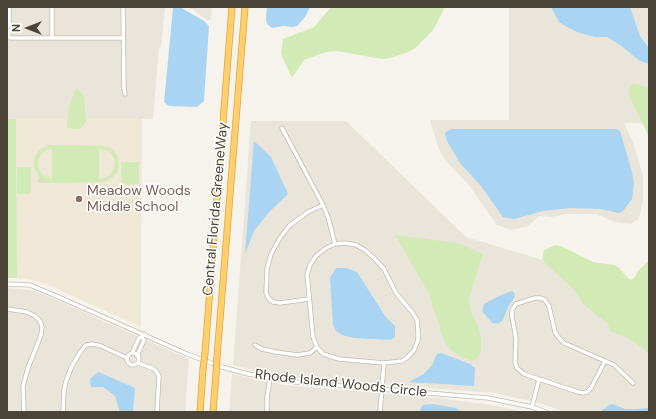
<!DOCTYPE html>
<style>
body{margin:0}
#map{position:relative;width:656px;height:419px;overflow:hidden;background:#f6f3ec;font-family:"DM Sans",sans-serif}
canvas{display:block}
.frame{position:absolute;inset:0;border:8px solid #4b4439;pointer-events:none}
.north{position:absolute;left:8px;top:8px;width:40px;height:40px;-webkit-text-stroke:3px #fff;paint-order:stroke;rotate:270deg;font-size:11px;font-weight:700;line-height:16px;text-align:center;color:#4b4439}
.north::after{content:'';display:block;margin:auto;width:14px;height:18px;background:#4b4439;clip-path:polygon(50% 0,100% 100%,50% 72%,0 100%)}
</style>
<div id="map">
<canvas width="656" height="419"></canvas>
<div class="frame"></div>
<div class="north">N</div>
</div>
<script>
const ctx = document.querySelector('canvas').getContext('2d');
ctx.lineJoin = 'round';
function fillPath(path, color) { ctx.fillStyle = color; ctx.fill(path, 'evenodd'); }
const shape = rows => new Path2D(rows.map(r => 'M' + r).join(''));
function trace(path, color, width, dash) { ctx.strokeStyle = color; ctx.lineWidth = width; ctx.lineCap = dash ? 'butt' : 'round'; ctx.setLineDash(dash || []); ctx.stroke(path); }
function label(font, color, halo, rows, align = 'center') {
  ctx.font = font + ' "DM Sans",sans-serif'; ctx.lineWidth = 3; ctx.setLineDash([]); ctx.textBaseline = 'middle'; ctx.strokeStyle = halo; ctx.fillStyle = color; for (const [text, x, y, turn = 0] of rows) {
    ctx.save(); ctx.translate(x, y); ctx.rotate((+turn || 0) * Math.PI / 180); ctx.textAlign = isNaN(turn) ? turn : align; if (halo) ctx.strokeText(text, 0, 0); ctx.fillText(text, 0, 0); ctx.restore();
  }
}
const residential = shape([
 [7,7,165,7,161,47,159,48,153,119,7,119],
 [189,7,212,7,211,19,208,21],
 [509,7,649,7,649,123,624,123,633,142,643,176,643,201,639,218,631,224,615,222,596,214,566,214,551,217,539,216,528,226,512,230,497,225,468,184,446,161,438,147,430,120,509,120],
 [251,121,346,121,466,237,649,292,649,412,565,412,539,403,495,393,298,378,278,376,233,365],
 [7,288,30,290,43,294,189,359,185,412,7,412],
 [232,374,283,385,438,398,491,405,523,412,229,412]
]);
const education = shape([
 [16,119,142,119,141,327,46,284,33,280,17,278]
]);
const green = shape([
 [331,7,445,7,433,30,415,48,408,52,391,58,382,59,336,51,326,52,304,60,292,78,281,54,283,39,314,27],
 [633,83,649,88,649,137,629,96,630,87],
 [76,88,84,96,86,122,80,129,67,128,69,107],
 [7,119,16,119,17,278,7,278],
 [48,145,106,146,113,150,117,155,119,164,118,171,112,178,104,182,38,183,38,179,40,178,34,168,34,158,39,150],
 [52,149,52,179,43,175,39,169,38,164,39,158,42,153,46,150],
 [99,149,105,150,110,152,114,158,115,164,112,173,108,176,100,179,99,178],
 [121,162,139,162,139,184,122,185],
 [17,167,31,167,31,194,17,194],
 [395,235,457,243,483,254,469,298,471,312,478,325,481,340,481,349,477,359,472,361,466,359,452,351,445,343,428,292],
 [555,245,561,246,593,262,614,265,619,268,630,280,634,278,639,270,649,260,649,354,643,348,624,336,610,331,608,324,584,305,575,291,542,260,544,250]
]);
const water = shape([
 [176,7,180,7,204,21,209,26,204,101,197,107,169,106,164,102,173,8],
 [267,7,310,7,305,17,297,26,292,27,284,26,272,28,267,24,266,19],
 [551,7,630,7,640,36,649,48,649,64,640,61,620,45,607,37,595,37,577,32,567,27,559,22],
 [451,129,616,129,620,131,632,172,634,183,632,199,623,211,619,213,600,209,570,208,543,211,514,219,503,217,481,186,460,163,447,141,445,134,446,132],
 [254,141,271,157,288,194,269,212,254,231,245,254],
 [336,268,346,268,357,272,385,316,395,326,395,337,391,340,353,338,342,335,336,331,333,325,330,278],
 [512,291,514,292,515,296,508,307,503,320,498,324,492,323,482,311,484,304,501,295],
 [441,353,470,364,475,368,474,386,409,382,424,374,432,365,437,354],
 [98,372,135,388,133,412,120,412,115,396,103,387,91,387,90,379],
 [433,404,456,408,461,412,421,412,420,409,423,405],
 [613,404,625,409,635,409,649,408,649,412,600,412,609,405]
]);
const minor = shape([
 [9,7,9,32,8,35,10,38,123,38],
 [52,7,52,38],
 [123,7,124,88,125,94],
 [282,128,323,205,328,217,335,244],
 [345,243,356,245,365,250,375,259,384,269,396,293,412,312,417,320,418,331,418,340,414,350,408,357,402,361,384,363,339,359,323,354,317,347,313,337,308,284,307,275,310,265,316,256,326,248,335,244,345,243],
 [7,284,30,285,54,295,187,354,222,367,248,374,296,382,488,398,532,407,546,412],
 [535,298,541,298,545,300,549,306,555,332,559,338,564,343,605,361,591,388,587,392,583,393,578,392,524,374,517,368,515,363,516,338,512,317,512,310,516,304,535,298],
 [309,299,280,303,273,302,269,299,266,293,267,269,271,254,280,238,289,226,308,212,323,205],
 [7,309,27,312,35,316,40,321,42,327,41,335,28,368,23,386,24,412],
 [255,345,262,349,276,352,297,355,310,353,317,347],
 [132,353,139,338,142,337,144,334],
 '127 359a6 6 0 1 1 12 0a6 6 0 1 1-12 0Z',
 [137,356,144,340,142,337],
 [605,361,614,365,633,383],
 [138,363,152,368,156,371,159,376,157,412],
 [532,407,539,379],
 [63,412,64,390,66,381,72,366,81,351,86,345,93,344,101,346,127,358],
 [267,412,267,397,270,379],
 [380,412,384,363]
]);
const highway = shape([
 [205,353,232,7],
 [217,357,245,7],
 [200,412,203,369],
 [213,412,216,374]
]);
const highwayBridge = shape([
 [203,369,205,353],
 [216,374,217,357]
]);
const markers = [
 [79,199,4,"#8d6e63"]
];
const educationNames = [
 ["Meadow Woods",87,191],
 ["Middle School",87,207]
];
const streetNames = [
 ["Central Florida GreeneWay",216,209,-85],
 ["Rhode Island Woods Circle",341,384,6]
];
fillPath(residential, '#eae5da');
fillPath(education, '#efe8d6');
fillPath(green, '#d2eab5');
fillPath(water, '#a9d4f2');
trace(minor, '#c2bbae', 5);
trace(highway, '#e0a43c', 7);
trace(minor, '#fff', 3.5);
trace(highway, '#ffcf6e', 5.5);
trace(highwayBridge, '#e0a43c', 7, []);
trace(highwayBridge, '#ffcf6e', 5.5);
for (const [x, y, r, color] of markers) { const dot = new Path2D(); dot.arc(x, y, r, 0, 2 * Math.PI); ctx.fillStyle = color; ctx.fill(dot); trace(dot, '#fff', 1.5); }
label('14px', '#785e54', '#fff', educationNames, 'left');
label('14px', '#4b4439', '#fff', streetNames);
</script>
